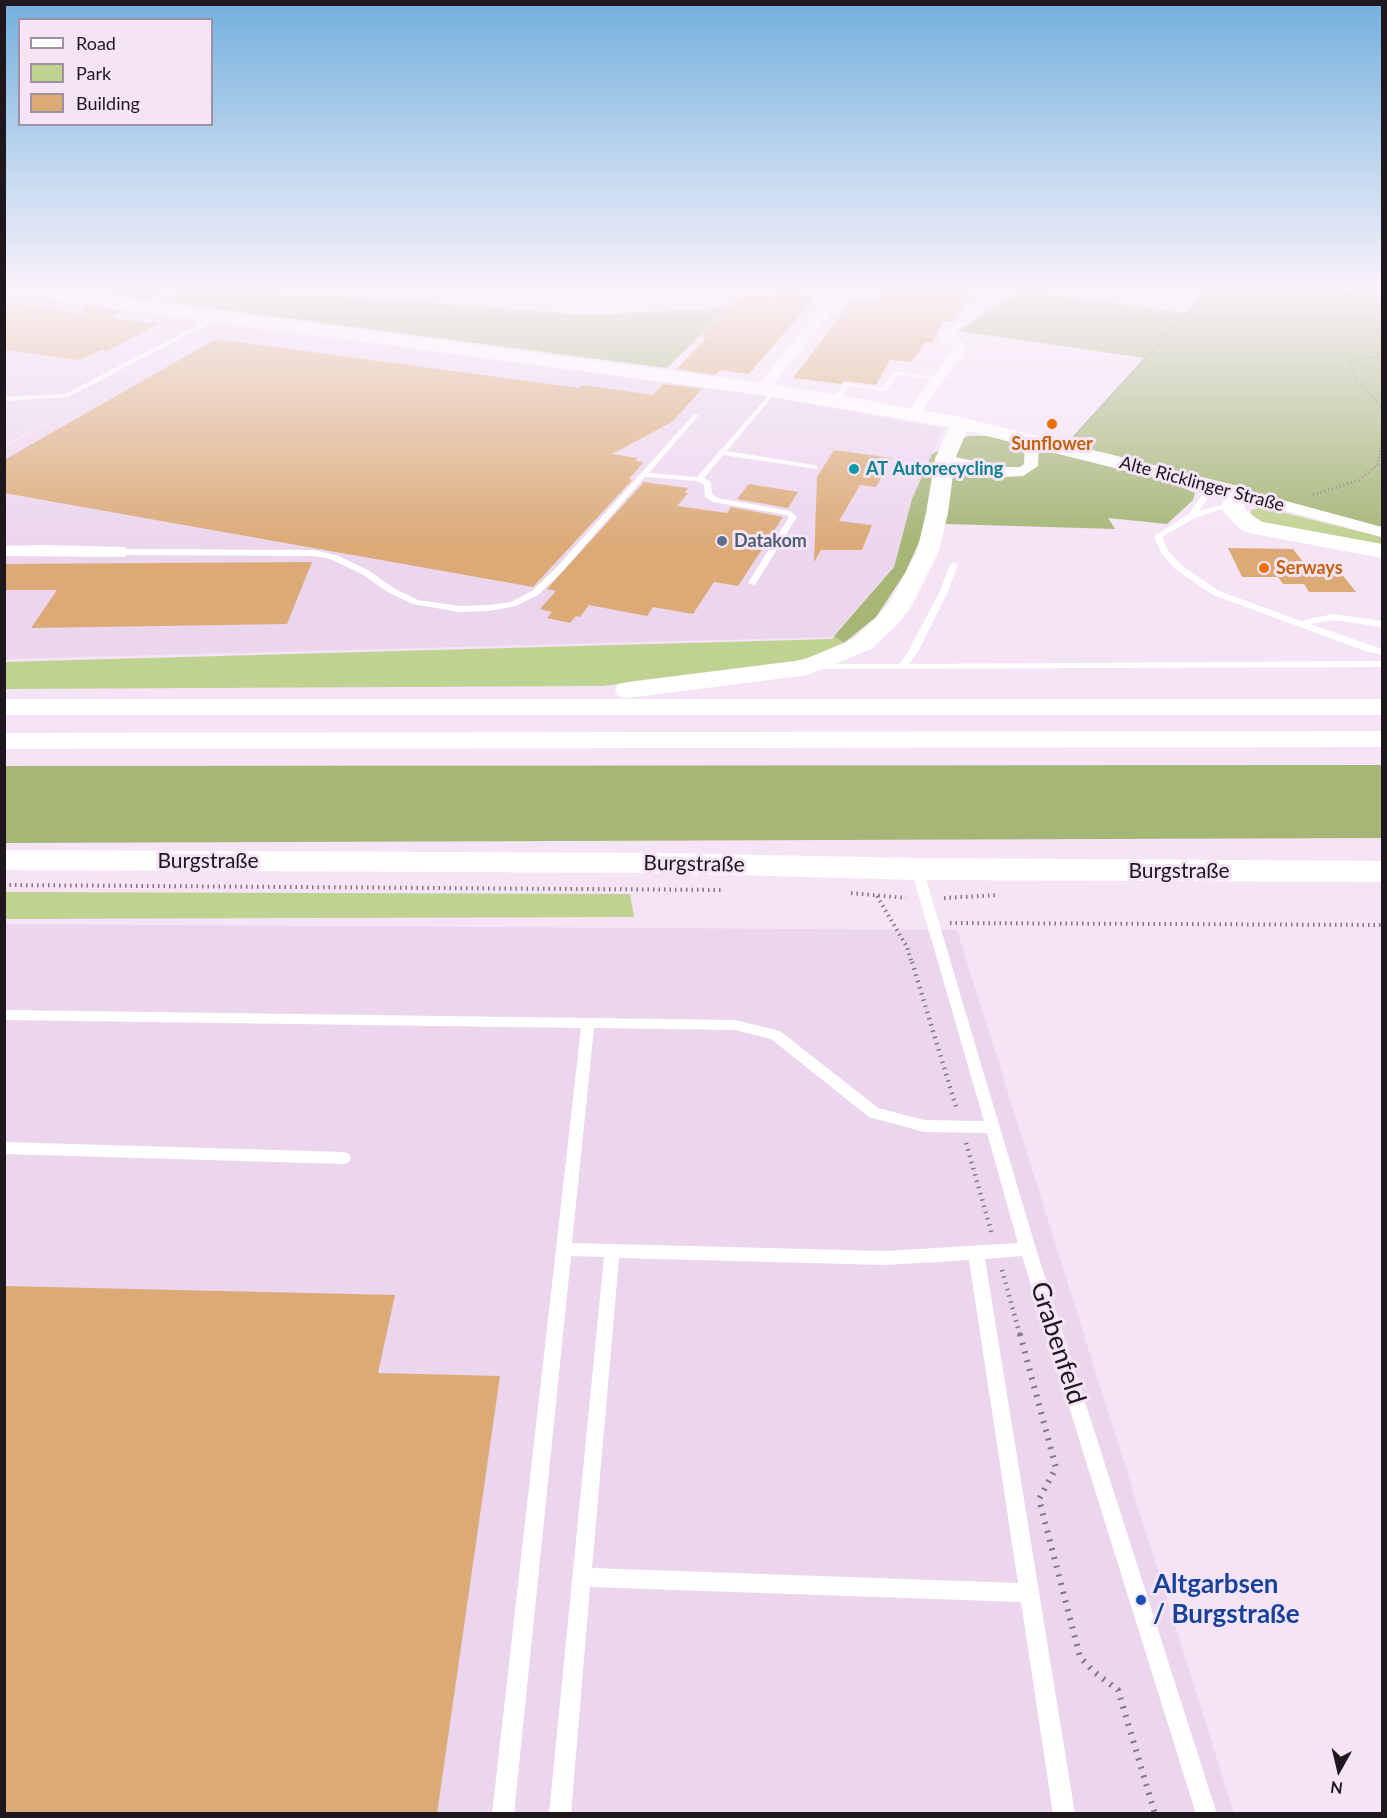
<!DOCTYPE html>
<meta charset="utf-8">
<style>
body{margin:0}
#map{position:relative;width:1387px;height:1818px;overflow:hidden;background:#f5e4f6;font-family:Lato,sans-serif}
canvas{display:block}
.frame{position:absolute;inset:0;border:6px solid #1e181e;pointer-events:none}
.legend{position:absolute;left:18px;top:18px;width:195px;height:108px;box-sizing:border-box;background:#f5e4f6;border:2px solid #9f92a0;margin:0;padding:8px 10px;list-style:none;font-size:18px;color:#1e181e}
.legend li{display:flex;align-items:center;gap:12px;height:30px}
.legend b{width:30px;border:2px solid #9f92a0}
.north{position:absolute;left:1309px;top:1740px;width:60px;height:60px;-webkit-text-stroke:4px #f5e4f6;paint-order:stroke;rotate:188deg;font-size:16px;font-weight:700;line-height:24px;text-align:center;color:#1e181e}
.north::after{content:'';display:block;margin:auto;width:21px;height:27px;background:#1e181e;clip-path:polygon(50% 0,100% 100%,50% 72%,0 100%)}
</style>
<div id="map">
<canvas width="1387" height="1818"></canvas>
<div class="frame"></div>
<ul class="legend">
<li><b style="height:8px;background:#fff"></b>Road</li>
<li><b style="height:16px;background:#c0d291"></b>Park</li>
<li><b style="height:16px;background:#dbaa77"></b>Building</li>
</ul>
<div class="north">N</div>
</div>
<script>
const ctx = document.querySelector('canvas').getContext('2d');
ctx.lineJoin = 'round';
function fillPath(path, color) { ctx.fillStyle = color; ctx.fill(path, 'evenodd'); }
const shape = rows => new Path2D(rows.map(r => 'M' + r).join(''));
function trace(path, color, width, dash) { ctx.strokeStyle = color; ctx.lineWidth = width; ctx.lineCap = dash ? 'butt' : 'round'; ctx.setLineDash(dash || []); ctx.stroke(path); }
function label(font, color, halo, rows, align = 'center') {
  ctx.font = font + ' Lato,sans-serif'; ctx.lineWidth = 6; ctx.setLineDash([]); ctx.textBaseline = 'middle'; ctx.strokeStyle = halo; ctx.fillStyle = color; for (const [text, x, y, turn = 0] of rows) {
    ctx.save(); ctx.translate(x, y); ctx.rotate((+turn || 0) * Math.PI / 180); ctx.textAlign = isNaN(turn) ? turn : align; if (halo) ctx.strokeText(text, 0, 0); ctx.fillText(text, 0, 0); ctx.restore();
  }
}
const built = shape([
 [5,292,223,325,752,394,944,428,912,499,893,567,832,637,5,659,5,447,135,373,5,445],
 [4,924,957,930,1234,1813,5,1813]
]);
const green = shape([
 [1261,507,1382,537,1382,547,1263,523,1251,514,1251,510],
 [834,636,844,643,819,655,791,662,603,686,5,689,4,662,832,639],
 [5,892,630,894,634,917,5,919]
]);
const forest = shape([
 [188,289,341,296,587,315,728,308,667,368,163,302],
 [1206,289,1382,289,1382,529,1171,473,1167,481,1195,493,1193,500,1167,524,1108,518,1115,529,947,524,925,529,905,573,876,617,844,643,834,636,894,567,912,499,932,454,968,436,992,436,1063,448,1144,358,958,331,1022,290,1185,313],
 [1382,765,1382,838,5,843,5,766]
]);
const building = shape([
 [85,289,168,289,147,300,85,291],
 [874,289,976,289,952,322,943,321,932,343,926,342,911,362,890,360,876,385,844,381,841,384,793,378,853,299,879,302],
 [780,291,817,295,749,374,720,370,715,375,677,369,706,338,700,337,743,293,775,297],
 [4,302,83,314,84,306,124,311,110,318,158,324,107,351,101,350,80,360,62,358,4,349],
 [216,339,579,388,582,385,653,395,663,384,702,389,672,422,612,454,638,458,635,461,644,462,629,479,632,480,533,587,4,493,4,460],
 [834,450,892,458,876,487,860,485,839,521,872,525,862,550,821,550,814,562,817,477],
 [644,482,688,488,685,493,688,493,677,506,727,513,731,507,783,517,738,586,714,582,693,614,653,607,647,616,589,605,580,617,576,616,570,623,547,618,552,612,540,609,556,591,547,589],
 [749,484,798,492,788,508,737,499],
 [1228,548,1293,549,1304,563,1333,563,1356,592,1309,592,1304,584,1283,584,1278,577,1242,577],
 [312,562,287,624,31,628,57,590,4,590,4,564],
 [4,1286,395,1295,378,1373,500,1376,437,1814,4,1814]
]);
const pathFar4 = shape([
 [1286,289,1382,299],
 [1382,356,1348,361,1358,382,1382,407],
 [1075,435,1209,289],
 [1379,458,1382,436]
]);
const pathFar3 = shape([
 [1313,495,1359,480,1378,464,1379,457]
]);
const pathFar2 = shape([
 [4,885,724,890],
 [851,893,906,898],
 [877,896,907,947,912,964],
 [944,898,999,895],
 [950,923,1382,925]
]);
const pathFar1 = shape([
 [912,962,957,1110],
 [966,1143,992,1234],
 [1002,1270,1020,1335]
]);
const path = shape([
 [1020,1334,1056,1468,1039,1499,1080,1657,1093,1671,1118,1690,1155,1814]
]);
const lane = shape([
 [218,315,220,318,68,397,4,401,4,397,65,394,218,315],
 [895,371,940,378,937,380,897,375,886,391,848,386,836,402,831,401,844,383,882,388,895,371],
 [774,389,776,390,776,392,727,451,814,465,817,465,817,469,723,455,704,478,711,482,712,494,718,498,790,511,797,517,755,585,748,583,789,517,787,515,713,502,705,497,704,485,697,481,645,477,561,573,538,595,516,606,489,611,459,612,413,604,389,593,362,574,330,559,314,556,124,555,120,552,124,549,314,550,336,555,368,570,395,589,418,600,459,606,489,605,511,602,532,591,555,569,694,414,699,415,649,473,697,477,774,389],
 [1209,484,1216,486,1199,511,1233,502,1237,504,1195,518,1162,537,1169,552,1181,565,1219,591,1301,621,1333,614,1382,621,1382,627,1333,620,1310,624,1382,649,1382,655,1368,652,1213,595,1175,569,1161,553,1154,536,1189,514,1209,484],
 [954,562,958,565,948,591,919,650,909,664,1382,661,1382,667,811,669,811,665,814,664,900,664,909,650,940,591,950,565,954,562],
 [917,865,923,869,1036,1249,1217,1814,1196,1814,1022,1256,985,1259,1075,1814,1053,1814,1021,1602,590,1587,571,1814,549,1814,604,1257,571,1256,514,1814,492,1814,581,1028,4,1020,4,1010,735,1020,780,1031,878,1108,924,1120,984,1121,911,869,917,865],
 [594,1028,735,1030,771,1039,869,1117,924,1132,987,1133,1018,1243,885,1251,572,1243,594,1028],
 [619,1258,885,1265,969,1260,1018,1583,592,1568,619,1258],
 [4,1142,344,1152,349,1154,351,1158,349,1162,344,1164,4,1154,4,1142]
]);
const street = shape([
 [837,289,849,289,767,392,757,392,755,389,757,386,837,289],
 [988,297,994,300,992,302,953,335,964,343,965,350,918,417,908,417,906,414,953,350,953,347,943,342,941,334,988,297],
 [1032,437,1039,441,1038,466,1023,476,1004,477,940,462,938,459,945,455,1004,467,1020,467,1024,464,1025,441,1032,437],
 [1242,489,1382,527,1382,537,1236,497,1234,494,1236,491,1242,489],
 [46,545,124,547,132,552,124,557,4,556,4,546,46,545]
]);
const secondary = shape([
 [6,289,50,289,762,383,854,398,960,417,1250,489,1253,494,1250,499,1242,500,967,431,955,459,952,463,945,465,938,463,935,459,949,427,762,395,14,294,6,289],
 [4,850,661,853,917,858,1382,861,1382,882,917,880,661,873,4,870,4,850]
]);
const highway = shape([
 [945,453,952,455,955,459,948,513,939,551,911,607,896,626,871,649,808,675,628,698,618,696,615,690,618,684,628,682,803,660,853,639,878,616,891,600,917,551,926,513,935,459,938,455,945,453],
 [1242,488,1250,489,1253,494,1244,505,1245,509,1255,518,1263,522,1382,544,1382,558,1249,533,1239,528,1223,511,1222,504,1225,499,1234,489,1242,488],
 [4,699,1382,699,1382,715,4,715,4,699],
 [1382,731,1382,747,4,749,4,733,1382,731]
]);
const markers = [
 [1052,424,6,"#e8710a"],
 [854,469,6,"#0f9aa8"],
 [722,541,6,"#5c6f8a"],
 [1264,568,6,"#e8710a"],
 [1141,1600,6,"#1a4fb4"]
];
const farFoodnames = [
 ["Sunflower",1052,444],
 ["Serways",1276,568,"left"]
];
const farCulturenames = [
 ["AT Autorecycling",866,469]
];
const farStreetnames = [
 ["Alte Ricklinger Straße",1202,484,15]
];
const farServicenames = [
 ["Datakom",734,541]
];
const streetNames = [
 ["Burgstraße",208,861],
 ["Burgstraße",694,864,1],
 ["Burgstraße",1179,871]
];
const nearStreetnames = [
 ["Grabenfeld",1058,1343,72]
];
const nearTransitnames = [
 ["Altgarbsen",1153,1585],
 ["/ Burgstraße",1153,1615]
];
fillPath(built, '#ecd6ee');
fillPath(green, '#c0d291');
fillPath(forest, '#a5b676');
fillPath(building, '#dbaa77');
trace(pathFar4, '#827782', 2, [1, 2]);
trace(pathFar3, '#827782', 3, [1, 3]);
trace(pathFar2, '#827782', 4, [1.5, 4]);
trace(pathFar1, '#827782', 4.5, [1.5, 5]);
trace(path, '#827782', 6, [2, 7]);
fillPath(lane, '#fff');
fillPath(street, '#fff');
fillPath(secondary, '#fff');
fillPath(highway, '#fff');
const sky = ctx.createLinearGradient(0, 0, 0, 544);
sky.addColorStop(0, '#73b0de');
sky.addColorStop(0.53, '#faf3fb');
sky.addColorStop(1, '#faf3fb00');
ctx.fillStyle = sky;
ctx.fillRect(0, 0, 1387, 544);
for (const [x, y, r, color] of markers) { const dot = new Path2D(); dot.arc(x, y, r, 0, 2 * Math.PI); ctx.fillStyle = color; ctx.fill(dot); trace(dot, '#f5e4f6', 2); }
label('bold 18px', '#c56008', '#f5e4f6', farFoodnames);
label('bold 18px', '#0d838f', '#f5e4f6', farCulturenames, 'left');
label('18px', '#1e181e', '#f5e4f6', farStreetnames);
label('bold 18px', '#4e5e75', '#f5e4f6', farServicenames, 'left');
label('21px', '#1e181e', '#f5e4f6', streetNames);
label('26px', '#1e181e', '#f5e4f6', nearStreetnames);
label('bold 26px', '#164399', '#f5e4f6', nearTransitnames, 'left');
</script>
